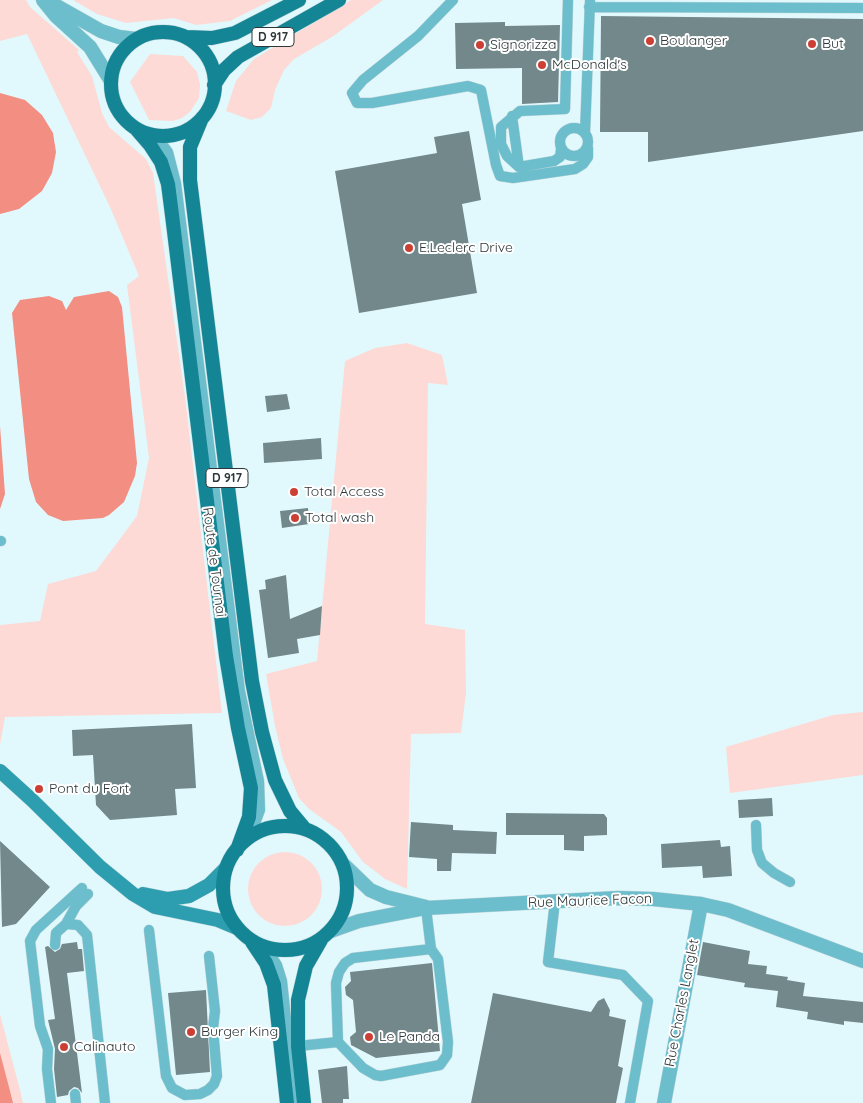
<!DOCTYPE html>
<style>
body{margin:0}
canvas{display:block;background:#e1f9fd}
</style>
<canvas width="863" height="1103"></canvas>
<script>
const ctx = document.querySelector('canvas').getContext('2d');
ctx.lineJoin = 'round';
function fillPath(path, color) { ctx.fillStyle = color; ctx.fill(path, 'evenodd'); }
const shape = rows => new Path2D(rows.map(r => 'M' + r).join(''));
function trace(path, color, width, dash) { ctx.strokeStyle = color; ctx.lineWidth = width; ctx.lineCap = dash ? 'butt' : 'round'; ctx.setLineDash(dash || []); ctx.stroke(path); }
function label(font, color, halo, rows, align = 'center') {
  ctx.font = font + ' Quicksand,sans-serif'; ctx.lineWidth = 4; ctx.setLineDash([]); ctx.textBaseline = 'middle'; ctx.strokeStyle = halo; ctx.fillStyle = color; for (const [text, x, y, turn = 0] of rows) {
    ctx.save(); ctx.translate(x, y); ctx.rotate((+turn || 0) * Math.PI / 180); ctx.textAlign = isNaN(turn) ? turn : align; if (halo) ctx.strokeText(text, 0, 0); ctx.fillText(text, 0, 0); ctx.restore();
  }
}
const green = shape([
 [0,0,26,0,30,7,79,50,77,52,92,76,102,113,109,127,146,159,153,173,185,397,222,713,5,717,0,745,0,625,40,621,48,584,96,571,137,516,149,458,127,285,139,276,110,207,27,34,0,41],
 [73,0,272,0,230,21,196,25,174,18,126,23,97,14],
 [351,0,383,0,332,37,294,59,284,70,275,90,271,108,262,117,251,120,226,111,236,81,254,59],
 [150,54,183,56,197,72,200,85,199,98,190,112,182,118,173,121,149,120,130,82],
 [407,343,442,355,448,385,428,383,425,624,465,630,466,693,461,733,411,734,407,889,385,879,363,862,341,832,309,809,299,798,283,759,275,726,266,674,317,661,345,361,375,348],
 [863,712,863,775,730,793,726,747,833,715],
 '248 889a37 37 0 1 1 74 0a37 37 0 1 1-74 0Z',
 [0,1014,20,1090,23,1103,0,1103]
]);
const water = shape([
 [0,93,25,100,42,115,53,133,56,152,52,173,42,191,19,209,0,214],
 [109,291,118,297,122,307,137,463,135,476,124,502,109,515,103,518,63,521,48,515,36,502,29,479,12,313,20,300,49,296,62,301,66,310,74,297],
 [0,426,5,494,0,509],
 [0,1053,10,1091,13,1103,0,1103]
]);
const building = shape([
 [601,16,863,19,863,131,648,162,648,132,600,132],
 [505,22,505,26,560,25,558,102,522,104,522,68,456,69,455,23],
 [469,131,481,200,462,204,477,293,359,313,335,171,437,153,434,137],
 [287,394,290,409,267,412,265,396],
 [321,438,322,459,264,463,263,443],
 [308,508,309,524,282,528,280,511],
 [286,575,290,619,322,606,320,635,297,639,299,653,268,658,259,590,266,589,265,580],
 [192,724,196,788,175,789,177,815,110,820,96,805,93,755,73,756,72,730],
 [772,798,773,816,739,818,738,800],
 [506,813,604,814,607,818,607,835,584,836,584,851,564,850,564,835,506,835],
 [411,822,453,825,453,830,497,832,496,854,452,853,451,871,437,871,437,859,409,857],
 [720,840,721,847,730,846,732,876,703,878,702,866,662,868,661,844],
 [0,841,50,887,16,924,2,927],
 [77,942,78,949,82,949,84,971,67,973,82,1093,78,1088,74,1087,69,1091,68,1095,57,1097,54,1069,55,1049,48,1020,55,1019,45,947,48,946,55,952,60,949,62,944],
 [703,942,750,951,748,964,767,966,766,974,788,977,787,980,805,983,803,996,863,1002,863,1023,844,1021,844,1025,807,1019,808,1012,776,1007,778,991,744,987,745,983,697,975],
 [432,963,440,1051,376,1058,351,1045,350,1037,356,1032,353,1000,346,995,345,987,351,981,350,972],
 [206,990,210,1072,176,1075,168,993],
 [493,993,591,1012,598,1001,604,998,610,1010,609,1016,626,1020,618,1066,623,1068,616,1103,471,1103],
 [347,1066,349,1099,343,1099,343,1103,322,1103,318,1070]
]);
const service = shape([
 [453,0,418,36,363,80,352,93,357,103,372,103,468,86,481,90,496,165,500,176,513,178,575,169,583,164,588,157,588,148],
 [589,7,863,8],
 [512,116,519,167],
 '560 142a14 14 0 1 1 28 0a14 14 0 1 1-28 0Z',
 [585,133,590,1],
 [156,136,168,152,176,183,240,691,259,781,260,810,250,837],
 [561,149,560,157,554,161,519,167,507,156,501,144,501,127,520,111,565,109,568,0],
 [0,541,1,541],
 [756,825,757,850,762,863,774,873,790,882],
 [555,901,548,962,623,975,648,1001,630,1103],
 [66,924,76,906,88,894],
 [149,930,166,1076,172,1088,185,1095,200,1094,208,1090,214,1084,217,1076,213,1028,215,1011,209,956],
 [55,945,56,933,66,924,78,925,87,935,105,1103],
 [266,948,277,965,282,981,295,1103],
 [338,1042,363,1068,375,1075,381,1076,440,1065,447,1055,448,1042,438,959,431,949],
 [298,1046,338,1042,336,983,339,972,345,963,353,958,431,949,426,908],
 [75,1094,76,1103],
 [51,1103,47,1069,48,1049,40,1026,30,941,36,930,82,888]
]);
const minor = shape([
 [43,0,56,16,90,47,111,81],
 [53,4,101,31,119,37,136,39],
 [664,1103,701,904]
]);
const tertiary = shape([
 [343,864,370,890,386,897,426,907],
 [331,931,359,921,426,908,618,898,653,899,701,904,728,910,863,961]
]);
const secondary = shape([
 [0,771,32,800,100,867,133,894,155,907,218,920,237,928],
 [143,894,168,899,189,896,209,885,226,868]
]);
const primary = shape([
 '111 84a52 52 0 1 1 104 0a52 52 0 1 1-104 0Z',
 [186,37,212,38,235,33,299,0],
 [214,85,224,70,238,57,339,0],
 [202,118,190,147,190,180,252,681,262,732,275,780,290,811,305,829],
 [137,130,150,145,161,162,168,184,172,215,226,656,238,728,251,788,249,817,237,850],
 '223 888a62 62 0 1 1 124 0a62 62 0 1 1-124 0Z',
 [252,942,266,963,274,985,287,1103],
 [304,1103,298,1046,298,1000,306,966,321,940]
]);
const markers = [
 [650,41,5,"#cc3f35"],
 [812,44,5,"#cc3f35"],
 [480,45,5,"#cc3f35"],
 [542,65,5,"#cc3f35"],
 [409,248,5,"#cc3f35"],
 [294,492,5,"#cc3f35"],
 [295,518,5,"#cc3f35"],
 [39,789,5,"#cc3f35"],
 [191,1032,5,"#cc3f35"],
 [369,1037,5,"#cc3f35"],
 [64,1047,5,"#cc3f35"]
];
const shields = [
 [273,37,42],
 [227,478,42]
];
const shieldNames = [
 ["D 917",273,37],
 ["D 917",227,478]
];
const poiNames = [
 ["Boulanger",660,41],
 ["But",822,44],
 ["Signorizza",490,45],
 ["McDonald's",552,65],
 ["E.Leclerc Drive",419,248],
 ["Total Access",304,492],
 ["Total wash",305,518],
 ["Pont du Fort",49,789],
 ["Burger King",201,1032],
 ["Le Panda",379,1037],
 ["Calinauto",74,1047]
];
const streetNames = [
 ["Route de Tournai",214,562,83],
 ["Rue Maurice Facon",590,901,-2],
 ["Rue Charles Langlet",682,1003,-79]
];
fillPath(green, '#fddad5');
fillPath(water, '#f28e82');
fillPath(building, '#72888b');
trace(service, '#c1d6da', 11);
trace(minor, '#c1d6da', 15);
trace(tertiary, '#c1d6da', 15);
trace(secondary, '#c1d6da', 15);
trace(primary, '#c1d6da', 15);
trace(service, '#6cbecc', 10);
trace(minor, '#6cbecc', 14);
trace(tertiary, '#6cbecc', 14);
trace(secondary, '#2d9eaf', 14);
trace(primary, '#148594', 14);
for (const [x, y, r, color] of markers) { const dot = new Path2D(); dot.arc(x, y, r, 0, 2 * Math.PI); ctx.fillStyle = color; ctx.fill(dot); trace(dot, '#fff', 2); }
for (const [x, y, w] of shields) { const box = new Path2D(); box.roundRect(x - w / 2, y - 9.5, w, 19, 4); ctx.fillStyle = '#fff'; ctx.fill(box); trace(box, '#2d3638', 1); }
label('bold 12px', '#2d3638', null, shieldNames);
label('14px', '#2d3638', '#fff', poiNames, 'left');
label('14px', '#2d3638', '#fff', streetNames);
</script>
